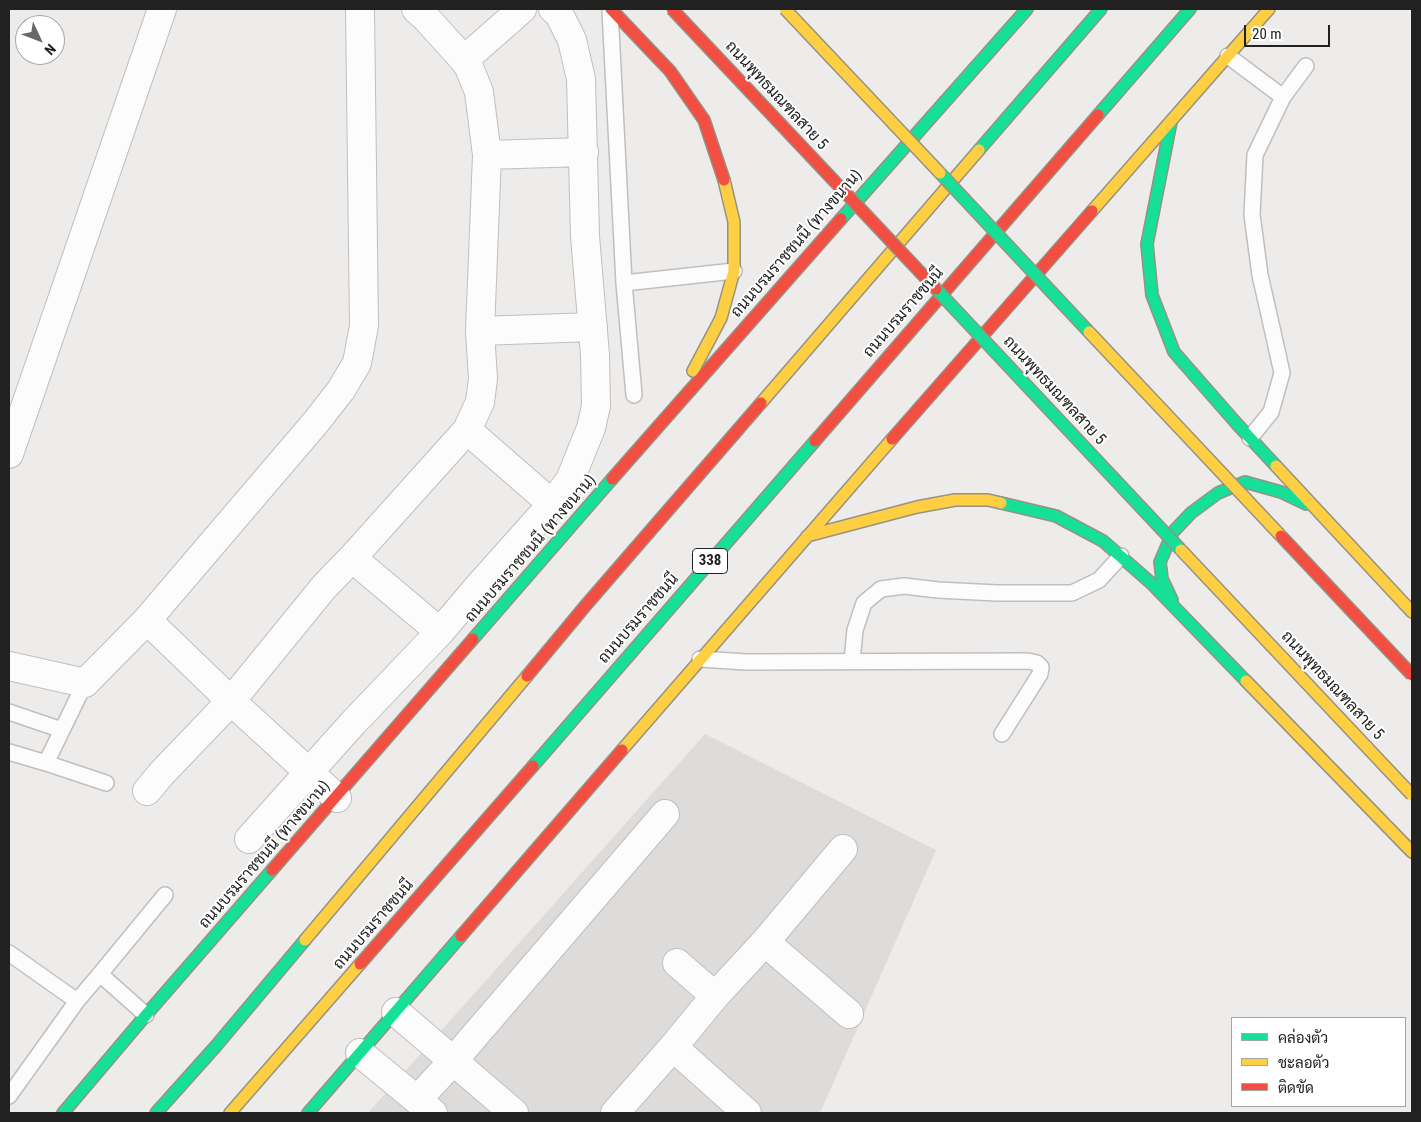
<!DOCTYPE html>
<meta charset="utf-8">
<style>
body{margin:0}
#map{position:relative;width:1421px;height:1122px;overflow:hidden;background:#eeecea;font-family:"Roboto Condensed",Sarabun,sans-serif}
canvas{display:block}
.frame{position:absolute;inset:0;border:10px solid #212121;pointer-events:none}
.legend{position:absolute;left:1231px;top:1017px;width:175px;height:90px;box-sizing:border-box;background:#fff;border:1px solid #a6a6a6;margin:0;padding:6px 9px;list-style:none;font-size:15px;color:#212121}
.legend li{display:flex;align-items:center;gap:10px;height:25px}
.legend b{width:25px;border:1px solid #a6a6a6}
.north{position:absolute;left:15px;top:15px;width:50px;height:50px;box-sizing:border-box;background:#fff;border:1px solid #a6a6a6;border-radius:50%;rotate:133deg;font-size:14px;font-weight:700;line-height:20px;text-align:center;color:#212121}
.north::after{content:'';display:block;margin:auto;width:18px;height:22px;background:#696867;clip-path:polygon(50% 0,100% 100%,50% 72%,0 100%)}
.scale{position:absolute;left:1244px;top:25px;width:86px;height:22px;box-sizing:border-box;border:2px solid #212121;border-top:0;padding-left:6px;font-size:15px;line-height:18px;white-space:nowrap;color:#212121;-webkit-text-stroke:4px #fff;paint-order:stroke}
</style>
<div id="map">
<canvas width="1421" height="1122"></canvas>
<div class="frame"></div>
<ul class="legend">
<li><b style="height:6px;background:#16e098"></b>คล่องตัว</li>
<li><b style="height:6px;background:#ffcf43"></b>ชะลอตัว</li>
<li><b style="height:6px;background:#f24e42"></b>ติดขัด</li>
</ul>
<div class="north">N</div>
<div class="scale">20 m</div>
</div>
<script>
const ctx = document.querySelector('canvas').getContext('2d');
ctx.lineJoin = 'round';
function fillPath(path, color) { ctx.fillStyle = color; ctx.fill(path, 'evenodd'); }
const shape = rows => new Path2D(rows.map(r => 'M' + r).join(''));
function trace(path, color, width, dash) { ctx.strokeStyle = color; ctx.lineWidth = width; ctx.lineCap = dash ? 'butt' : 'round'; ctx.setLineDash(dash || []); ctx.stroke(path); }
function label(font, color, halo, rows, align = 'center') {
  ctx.font = font + ' "Roboto Condensed",Sarabun,sans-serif'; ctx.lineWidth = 4; ctx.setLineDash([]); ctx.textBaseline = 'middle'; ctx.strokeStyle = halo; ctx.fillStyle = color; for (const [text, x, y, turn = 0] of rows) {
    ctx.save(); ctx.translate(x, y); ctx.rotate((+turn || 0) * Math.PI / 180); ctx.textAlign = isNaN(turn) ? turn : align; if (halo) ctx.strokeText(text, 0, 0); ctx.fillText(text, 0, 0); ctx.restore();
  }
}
const built = shape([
 [705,734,936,850,820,1113,368,1113]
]);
const lane = shape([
 [610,10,624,283,634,395],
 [1228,56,1283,97,1306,66],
 [624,283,734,271],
 [1250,438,1271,412,1282,373,1272,328,1260,275,1252,215,1255,155,1283,97],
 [700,659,746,662,1028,661,1037,663,1041,667,1040,674,1002,734],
 [852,661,855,630,864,603,881,589,904,586,938,590,997,593,1072,593,1099,580,1121,556],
 [9,712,62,730],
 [9,752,46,763,106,783],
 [46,763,85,683],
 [9,953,77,1001,9,1096],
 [100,974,165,895],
 [77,1001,100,974,146,1015]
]);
const street = shape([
 [464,60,522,9],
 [487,155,584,152],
 [480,331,593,327],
 [467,430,552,504],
 [9,454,162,9],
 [352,558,440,632],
 [147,620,231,701,337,798],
 [9,666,85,683,147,620,316,422,341,390,357,363,364,326,360,9],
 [147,791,162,773,231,701,324,587,352,558,467,430,480,402,483,379,480,331,487,155,479,92,469,67,464,60,426,18,416,9],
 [249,839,353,723,440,632,478,587,552,504,570,480,591,428,596,406,595,355,585,236,581,79,572,40,559,14,553,9],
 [765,942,849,1014],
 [677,963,715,996],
 [396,1012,514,1113],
 [673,1047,747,1113],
 [360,1053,433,1113],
 [417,1100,453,1061,665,814],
 [615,1113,673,1047,715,996,765,942,843,849]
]);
const fast = shape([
 [1098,115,1190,9],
 [1171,122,1147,244,1152,295,1174,352,1237,424,1276,466],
 [979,150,1101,9],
 [841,219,1027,9],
 [1001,503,1056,516,1103,541,1151,583,1246,681],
 [1172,600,1162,579,1160,562,1173,532,1191,513,1218,493,1245,482,1281,492,1306,504],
 [473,639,612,479],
 [533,766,815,441],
 [63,1113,146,1015,272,870],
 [156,1113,216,1046,305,940],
 [308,1113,461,936]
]);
const slow = shape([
 [1092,211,1269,9],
 [693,371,721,318,734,271,734,222,724,180],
 [761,403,979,150],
 [1276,466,1412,612],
 [807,536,917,507,955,500,988,500,1001,503],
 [1246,681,1412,852],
 [622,750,892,439],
 [305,940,527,676],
 [230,1113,360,964]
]);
const jam = shape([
 [611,9,670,71,704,120,724,180],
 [892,439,1092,211],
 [815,441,1098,115],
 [612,479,841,219],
 [527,676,586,605,761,403],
 [272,870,473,639],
 [461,936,622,750],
 [360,964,533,766]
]);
const fastBridge = shape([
 [940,173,1089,332],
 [936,289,1181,550]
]);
const slowBridge = shape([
 [785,9,940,173],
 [1089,332,1281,536],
 [1181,550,1412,795]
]);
const jamBridge = shape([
 [672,9,936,289],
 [1281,536,1412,675]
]);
const shields = [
 [710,561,35]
];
const shieldNames = [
 ["338",710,561]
];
const streetNames = [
 ["ถนนพุทธมณฑลสาย 5",776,96,47],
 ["ถนนบรมราชชนนี (ทางขนาน)",797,244,-49],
 ["ถนนบรมราชชนนี",904,313,-49],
 ["ถนนพุทธมณฑลสาย 5",1054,391,47],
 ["ถนนบรมราชชนนี (ทางขนาน)",531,549,-49],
 ["ถนนบรมราชชนนี",639,619,-49],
 ["ถนนพุทธมณฑลสาย 5",1332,686,47],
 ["ถนนบรมราชชนนี (ทางขนาน)",265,855,-49],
 ["ถนนบรมราชชนนี",374,925,-49]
];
fillPath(built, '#dddcdb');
trace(lane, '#c0bfbf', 18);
trace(street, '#c0bfbf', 30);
trace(fast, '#979283', 14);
trace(slow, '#979283', 14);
trace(jam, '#979283', 14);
trace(lane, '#fcfcfc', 15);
trace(street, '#fcfcfc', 28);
trace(fast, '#16e098', 11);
trace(slow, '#ffcf43', 11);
trace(jam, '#f24e42', 11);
trace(fastBridge, '#979283', 14, []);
trace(slowBridge, '#979283', 14, []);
trace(jamBridge, '#979283', 14, []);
trace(fastBridge, '#16e098', 11);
trace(slowBridge, '#ffcf43', 11);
trace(jamBridge, '#f24e42', 11);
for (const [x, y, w] of shields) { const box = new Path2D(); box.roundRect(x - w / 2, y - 12.5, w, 25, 4); ctx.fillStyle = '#fff'; ctx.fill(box); trace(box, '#212121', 1); }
label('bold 15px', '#212121', null, shieldNames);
label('16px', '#212121', '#fff', streetNames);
</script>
